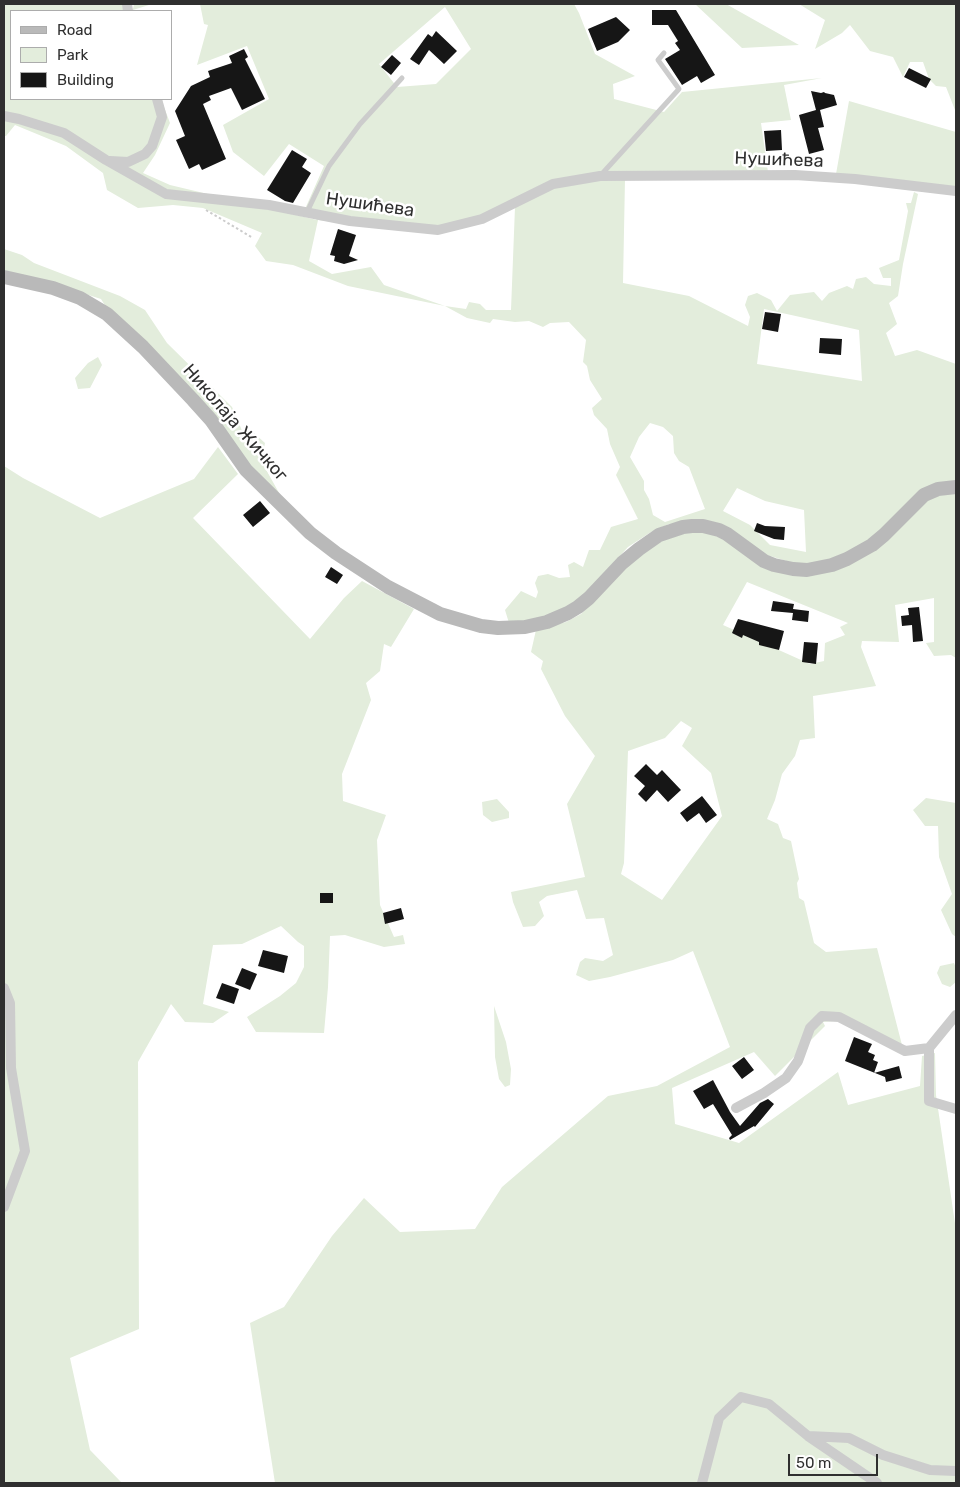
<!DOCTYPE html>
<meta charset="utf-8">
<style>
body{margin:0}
#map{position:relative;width:960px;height:1487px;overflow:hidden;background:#fff;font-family:Rubik,sans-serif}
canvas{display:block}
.frame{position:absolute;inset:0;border:5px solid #2f2f2f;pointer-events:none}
.legend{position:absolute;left:10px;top:10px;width:162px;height:90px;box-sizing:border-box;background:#fff;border:1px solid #acacac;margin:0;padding:6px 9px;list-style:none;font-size:15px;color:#2f2f2f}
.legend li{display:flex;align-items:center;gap:10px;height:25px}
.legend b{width:25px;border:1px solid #acacac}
.scale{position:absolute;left:788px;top:1454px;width:90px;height:22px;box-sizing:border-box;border:2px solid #2f2f2f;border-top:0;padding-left:6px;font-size:15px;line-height:18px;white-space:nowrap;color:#2f2f2f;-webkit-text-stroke:4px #fff;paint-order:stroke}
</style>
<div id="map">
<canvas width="960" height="1487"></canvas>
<div class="frame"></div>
<ul class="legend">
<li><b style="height:6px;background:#b9b9b9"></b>Road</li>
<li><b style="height:14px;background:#e3eddc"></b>Park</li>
<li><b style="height:14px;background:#161616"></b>Building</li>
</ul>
<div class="scale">50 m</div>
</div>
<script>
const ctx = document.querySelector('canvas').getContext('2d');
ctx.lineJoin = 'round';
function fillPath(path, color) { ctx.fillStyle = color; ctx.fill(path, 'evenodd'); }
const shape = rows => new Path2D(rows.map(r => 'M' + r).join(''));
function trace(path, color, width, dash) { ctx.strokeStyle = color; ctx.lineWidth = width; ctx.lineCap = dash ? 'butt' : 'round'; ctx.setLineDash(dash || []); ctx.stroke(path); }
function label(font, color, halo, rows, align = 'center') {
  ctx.font = font + ' Rubik,sans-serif'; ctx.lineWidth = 5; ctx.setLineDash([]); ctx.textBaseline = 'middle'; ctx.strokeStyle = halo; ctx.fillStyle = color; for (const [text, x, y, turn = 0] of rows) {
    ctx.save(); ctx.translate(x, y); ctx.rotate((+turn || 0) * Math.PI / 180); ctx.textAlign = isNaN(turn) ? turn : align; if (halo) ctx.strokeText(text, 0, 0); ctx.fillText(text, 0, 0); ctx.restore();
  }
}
const green = shape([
 [4,4,122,4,133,9,134,4,152,4,133,10,133,11,11,11,11,99,161,99,170,123,155,155,143,173,170,185,317,220,305,209,324,166,289,144,264,176,233,152,223,125,269,99,247,46,197,65,208,25,204,24,200,4,574,4,579,13,595,54,635,76,613,84,614,99,664,112,682,92,822,78,784,85,791,120,761,123,768,172,625,179,623,283,689,296,748,326,750,317,745,305,748,296,757,293,771,300,777,311,790,295,814,292,822,301,829,293,847,286,853,289,856,279,866,277,874,284,891,286,891,278,883,278,879,268,899,260,908,211,906,203,911,203,914,192,918,194,903,264,898,296,889,303,897,324,886,333,895,356,917,350,956,364,956,658,951,655,934,656,926,643,934,642,934,598,895,605,899,642,862,641,861,647,876,686,813,696,815,738,800,740,795,756,782,774,775,800,767,819,778,824,783,838,791,841,799,879,797,883,799,898,804,901,814,943,826,952,877,948,902,1045,836,1021,823,1022,825,1026,775,1076,754,1052,672,1088,675,1124,739,1143,838,1072,848,1105,920,1086,922,1056,935,1053,936,1095,956,1230,956,1483,275,1483,250,1323,284,1307,332,1236,364,1198,400,1232,475,1229,502,1187,608,1096,657,1086,730,1047,693,951,673,960,610,977,589,981,576,975,580,962,585,958,603,961,613,955,604,918,586,919,577,890,547,896,539,902,544,916,535,926,523,927,513,902,511,892,585,877,567,804,595,756,565,716,541,669,543,661,531,652,536,630,566,622,581,614,596,599,623,568,669,534,714,531,772,571,803,566,757,552,733,530,669,524,651,532,628,547,581,598,560,612,536,621,509,623,505,610,521,591,536,598,538,592,535,583,538,576,548,574,559,578,570,577,568,565,574,562,583,567,589,550,600,550,611,527,638,519,616,475,620,467,610,444,607,429,594,415,592,408,602,399,590,380,587,366,583,362,586,340,569,322,550,323,543,327,529,321,515,322,493,319,490,323,467,318,445,306,348,286,293,265,266,261,255,246,262,233,203,208,173,205,138,208,107,190,103,173,66,146,15,125,6,136,4,136],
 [445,7,471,49,436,84,397,87,379,64],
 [515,207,511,310,486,310,480,304,469,302,466,309,445,306,384,285,371,267,332,274,309,261,318,220,389,229,438,233],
 [764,309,859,330,862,381,757,364],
 [650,423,663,427,673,436,674,453,679,461,689,467,705,509,665,522,653,515,649,499,644,490,644,481,630,457,639,437],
 [737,488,765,501,804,510,806,552,770,545,750,525,723,511],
 [747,582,848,623,840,627,845,635,825,643,824,661,810,664,723,625],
 [681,721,692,728,682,746,711,773,722,816,662,900,621,874,624,863,628,751,665,738],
 [695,4,726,4,799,45,742,48],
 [799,4,956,4,956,110,955,110,946,87,936,86,929,79,923,62,910,62,903,77,893,57,870,51,850,25,842,33,815,49,825,20],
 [849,101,956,132,956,187,836,174],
 [4,249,22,255,34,263,120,296,145,310,167,343,232,407,246,440,254,433,265,443,263,453,259,457,283,500,119,328,101,299,42,280,4,274],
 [98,357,102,365,90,388,78,389,75,378,88,363],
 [218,447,238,474,193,518,310,639,344,598,362,581,414,609,391,647,384,644,380,671,366,683,371,700,342,774,343,801,386,815,377,840,380,905,394,937,403,935,405,944,384,947,345,935,330,936,328,987,324,1033,256,1032,247,1017,280,996,296,983,304,967,304,946,298,942,281,926,242,944,213,945,203,1004,229,1012,213,1023,185,1022,171,1004,138,1062,139,1329,70,1358,90,1450,122,1483,4,1483,4,466,23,478,100,518,194,479],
 [926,798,956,803,956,937,952,934,941,910,952,894,939,857,938,826,925,826,913,810],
 [497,799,509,812,509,818,492,822,483,815,482,802],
 [954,963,956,968,956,982,950,987,942,984,937,973,940,966],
 [494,1006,506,1042,511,1069,510,1085,505,1087,499,1079,495,1057]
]);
const building = shape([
 [652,10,676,10,715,75,701,83,697,76,682,85,665,59,680,50,675,43,678,41,668,25,652,25],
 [616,17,630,30,618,42,597,51,588,29],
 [436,31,457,51,444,64,429,50,419,65,410,59,428,34,432,37],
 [244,49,248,57,245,59,265,99,242,110,231,88,209,96,211,100,203,104,226,159,202,170,199,164,189,169,176,140,185,136,175,111,191,86,210,77,208,71,232,63,229,56],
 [392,55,401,63,391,75,381,67],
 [909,68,931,79,926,88,904,77],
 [811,91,821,93,824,92,825,93,834,95,837,105,820,110,824,127,818,128,824,150,809,154,799,115,816,110],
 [781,130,782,150,766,151,764,131],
 [292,150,307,159,302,167,311,173,293,203,285,201,267,190],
 [338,229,356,235,349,256,358,260,344,264,334,261,335,256,330,255],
 [765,312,781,314,778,332,762,329],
 [820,338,842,339,841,355,819,353],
 [260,501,270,513,253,527,243,515],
 [757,523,765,526,785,527,784,540,774,539,754,531],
 [331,567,343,575,337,584,325,577],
 [773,601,794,604,793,609,809,611,808,622,792,620,793,613,771,611],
 [919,607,923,641,913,642,912,625,902,626,901,616,909,615,908,608],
 [738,619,784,631,779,650,759,645,759,642,743,635,742,638,732,633],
 [804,642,818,643,816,664,802,662],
 [646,764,657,775,662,770,681,790,668,802,657,790,646,802,638,794,645,786,634,776],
 [702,796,717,815,706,823,699,813,687,822,680,813],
 [320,893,333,893,333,903,320,903],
 [401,908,404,919,385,924,383,913],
 [263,950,288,956,284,973,258,966],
 [242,968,257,974,250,990,235,984],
 [222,983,239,989,234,1004,216,998],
 [854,1037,872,1044,868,1052,875,1055,873,1060,878,1062,874,1073,899,1066,902,1078,886,1082,885,1077,845,1061],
 [744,1057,754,1070,742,1079,732,1066],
 [713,1080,730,1112,740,1126,760,1103,768,1099,774,1104,755,1127,754,1126,730,1140,729,1138,732,1135,713,1104,704,1109,693,1091]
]);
const path = shape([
 [206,210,253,238]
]);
const lane = shape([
 [600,176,679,89,658,60,664,53],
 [307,212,329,166,360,124,402,78]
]);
const street = shape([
 [127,4,128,11],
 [4,116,19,119,64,133,106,160,166,194,269,205,350,221,438,230,482,219,553,184,600,176,795,175,855,179,956,191],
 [110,161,128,162,145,154,152,146,162,117,157,99],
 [4,988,10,1003,11,1068,25,1151,4,1207],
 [929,1048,929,1101,956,1109],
 [736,1108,764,1093,786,1078,798,1061,810,1028,822,1016,839,1017,905,1051,929,1048,956,1015],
 [809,1436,849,1438,883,1455,930,1470,956,1471],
 [702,1483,719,1418,741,1397,769,1404,808,1436,877,1483]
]);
const secondary = shape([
 [4,277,53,288,80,298,107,314,143,347,193,400,211,420,246,470,310,533,336,553,388,587,440,614,481,626,498,628,525,627,547,622,568,613,578,607,589,598,622,563,639,549,659,535,683,527,692,526,703,526,719,530,727,534,764,561,774,565,793,569,807,570,832,565,847,559,872,545,884,535,924,495,938,489,956,487]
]);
const streetNames = [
 ["Нушићева",779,160,2],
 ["Нушићева",370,205,8],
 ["Николаја Жичког",235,423,49]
];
fillPath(green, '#e3eddc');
fillPath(building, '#161616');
trace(path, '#ccc', 2, [2.5, 2.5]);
trace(lane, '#ccc', 5);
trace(street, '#ccc', 10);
trace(secondary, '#b9b9b9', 14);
label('18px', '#2f2f2f', '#fff', streetNames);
</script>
